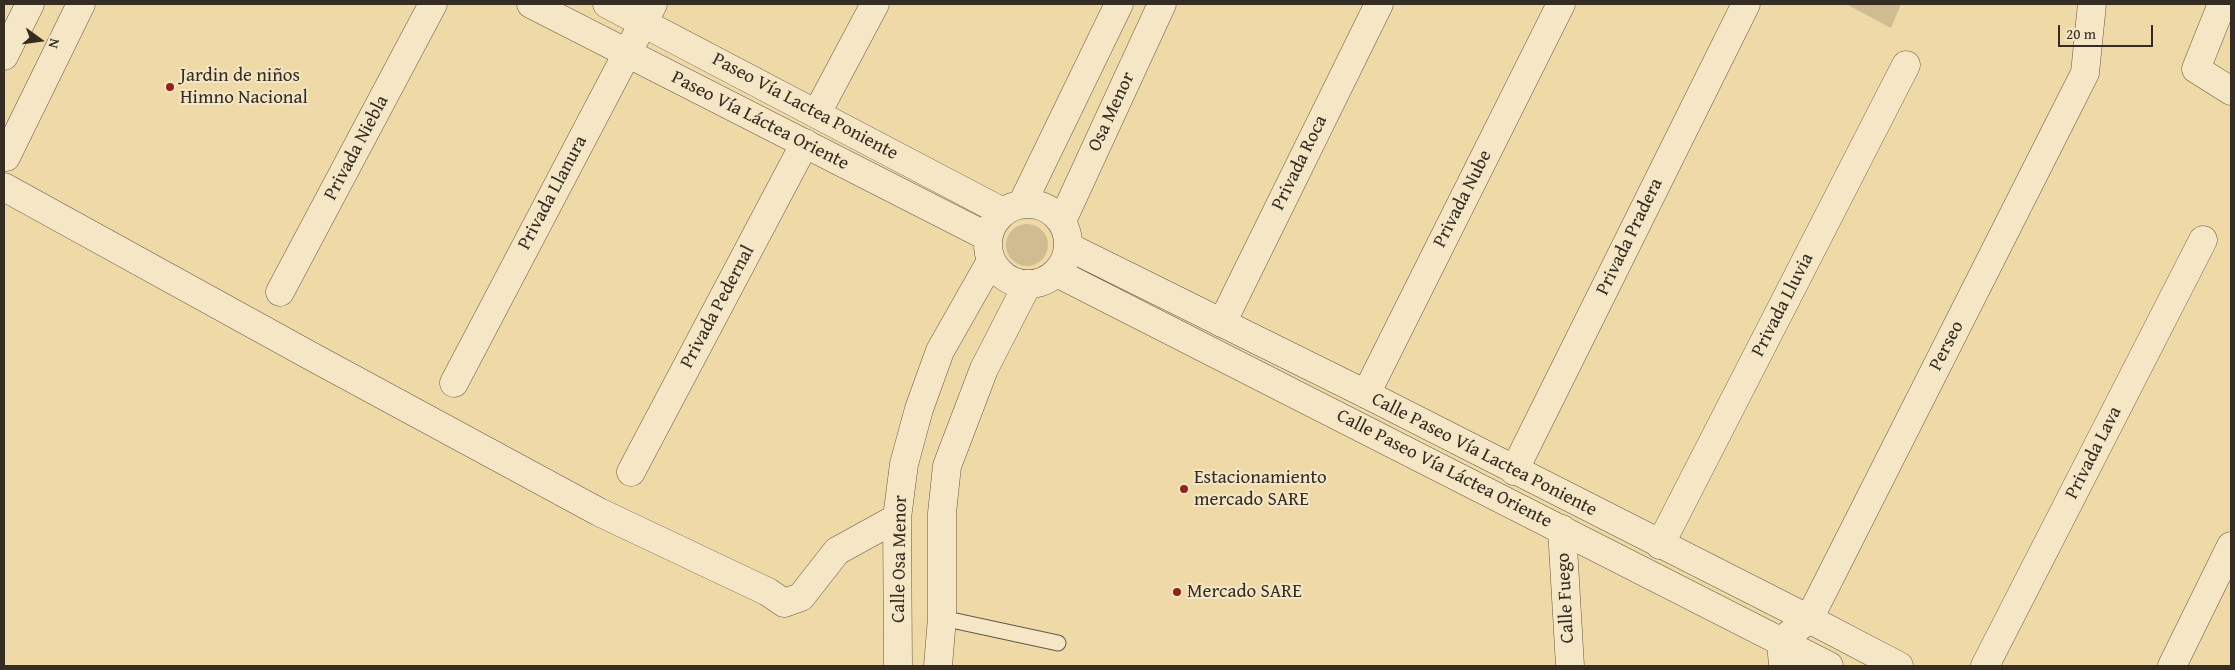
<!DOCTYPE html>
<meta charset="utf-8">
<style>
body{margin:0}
#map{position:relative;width:2235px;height:670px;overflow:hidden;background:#efd9a7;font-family:"Gentium Book Plus",serif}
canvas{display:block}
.frame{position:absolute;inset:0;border:5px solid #352d23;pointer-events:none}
.north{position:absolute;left:15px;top:15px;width:50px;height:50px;-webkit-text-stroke:4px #f5e6c6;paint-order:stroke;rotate:104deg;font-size:14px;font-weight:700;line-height:20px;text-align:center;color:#352d23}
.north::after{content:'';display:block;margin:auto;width:18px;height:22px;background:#352d23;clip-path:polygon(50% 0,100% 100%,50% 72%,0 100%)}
.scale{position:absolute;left:2058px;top:25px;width:95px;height:22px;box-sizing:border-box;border:2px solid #352d23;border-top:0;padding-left:6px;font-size:15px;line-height:18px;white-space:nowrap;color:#352d23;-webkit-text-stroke:4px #f5e6c6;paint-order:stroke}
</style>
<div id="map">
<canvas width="2235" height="670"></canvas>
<div class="frame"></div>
<div class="north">N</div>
<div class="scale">20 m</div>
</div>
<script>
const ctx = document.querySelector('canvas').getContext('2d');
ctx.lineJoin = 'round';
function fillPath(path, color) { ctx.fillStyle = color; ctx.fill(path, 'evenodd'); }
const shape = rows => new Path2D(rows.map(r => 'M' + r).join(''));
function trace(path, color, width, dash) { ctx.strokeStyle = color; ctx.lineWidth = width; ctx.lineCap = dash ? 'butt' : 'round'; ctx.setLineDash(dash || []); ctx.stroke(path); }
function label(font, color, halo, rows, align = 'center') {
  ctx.font = font + ' "Gentium Book Plus",serif'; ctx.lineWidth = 4; ctx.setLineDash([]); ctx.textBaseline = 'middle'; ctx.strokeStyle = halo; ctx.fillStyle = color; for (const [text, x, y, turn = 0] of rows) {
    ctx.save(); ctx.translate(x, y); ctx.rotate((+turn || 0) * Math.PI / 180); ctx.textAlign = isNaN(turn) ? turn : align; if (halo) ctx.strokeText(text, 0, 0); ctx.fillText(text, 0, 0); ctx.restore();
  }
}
const green = shape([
 [1846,4,1901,4,1891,28],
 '1006 245a21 21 0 1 1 42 0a21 21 0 1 1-42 0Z'
]);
const service = shape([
 [942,618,1058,643]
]);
const minor = shape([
 [2222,4,2196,69,2231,91],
 [4,56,30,4],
 [817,113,875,4],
 [6,157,81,4],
 [4,187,309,355,599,512,768,592,784,603,801,597,837,551,897,518],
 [280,292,433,4],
 [1222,323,1379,4],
 [454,383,653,4],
 [1366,394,1561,4],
 [1514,471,1746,4],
 [631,472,805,143],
 [1562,529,1570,666],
 [1660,545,1906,65],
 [898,666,897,518,904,464,919,409,940,351,991,261],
 [938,666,942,618,942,513,947,466,984,369,1027,285],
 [1783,666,1781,641,1809,619,2085,73,2092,4],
 [1985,666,2203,240],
 [2172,666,2231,546]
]);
const tertiary = shape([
 [531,4,988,237],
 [607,4,1003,212],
 '988 244a40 40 0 1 1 80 0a40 40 0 1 1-80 0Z',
 [1022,204,1119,4],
 [1062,221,1162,4],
 [1069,247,1366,394,1809,619,1899,666],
 [1057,273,1829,666]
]);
const markers = [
 [170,87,5,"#8f2418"],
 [1184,489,5,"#8f2418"],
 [1177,592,5,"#8f2418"]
];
const poiNames = [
 ["Jardin de niños",180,76],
 ["Himno Nacional",180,98],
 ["Estacionamiento",1194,478],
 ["mercado SARE",1194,500],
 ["Mercado SARE",1187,592]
];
const streetNames = [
 ["Paseo Vía Lactea Poniente",805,107,28],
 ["Osa Menor",1112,112,-65],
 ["Paseo Vía Láctea Oriente",760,121,27],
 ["Privada Niebla",357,148,-62],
 ["Privada Roca",1300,163,-64],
 ["Privada Llanura",553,193,-62],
 ["Privada Nube",1463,199,-63],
 ["Privada Pradera",1630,237,-64],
 ["Privada Lluvia",1783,305,-63],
 ["Privada Pedernal",718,307,-62],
 ["Perseo",1947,346,-63],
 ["Privada Lava",2094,453,-63],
 ["Calle Paseo Vía Lactea Poniente",1484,455,27],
 ["Calle Paseo Vía Láctea Oriente",1444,469,27],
 ["Calle Osa Menor",900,559,-89],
 ["Calle Fuego",1566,598,-93]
];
fillPath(green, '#cfbc91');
trace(service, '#645844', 17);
trace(minor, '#645844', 29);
trace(tertiary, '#645844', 29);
trace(service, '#f5e6c6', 15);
trace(minor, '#f5e6c6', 28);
trace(tertiary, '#f5e6c6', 28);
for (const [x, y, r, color] of markers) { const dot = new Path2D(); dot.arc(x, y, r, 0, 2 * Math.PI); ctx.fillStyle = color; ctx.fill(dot); trace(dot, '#f5e6c6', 2); }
label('19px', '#352d23', '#f5e6c6', poiNames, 'left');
label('19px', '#352d23', '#f5e6c6', streetNames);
</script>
